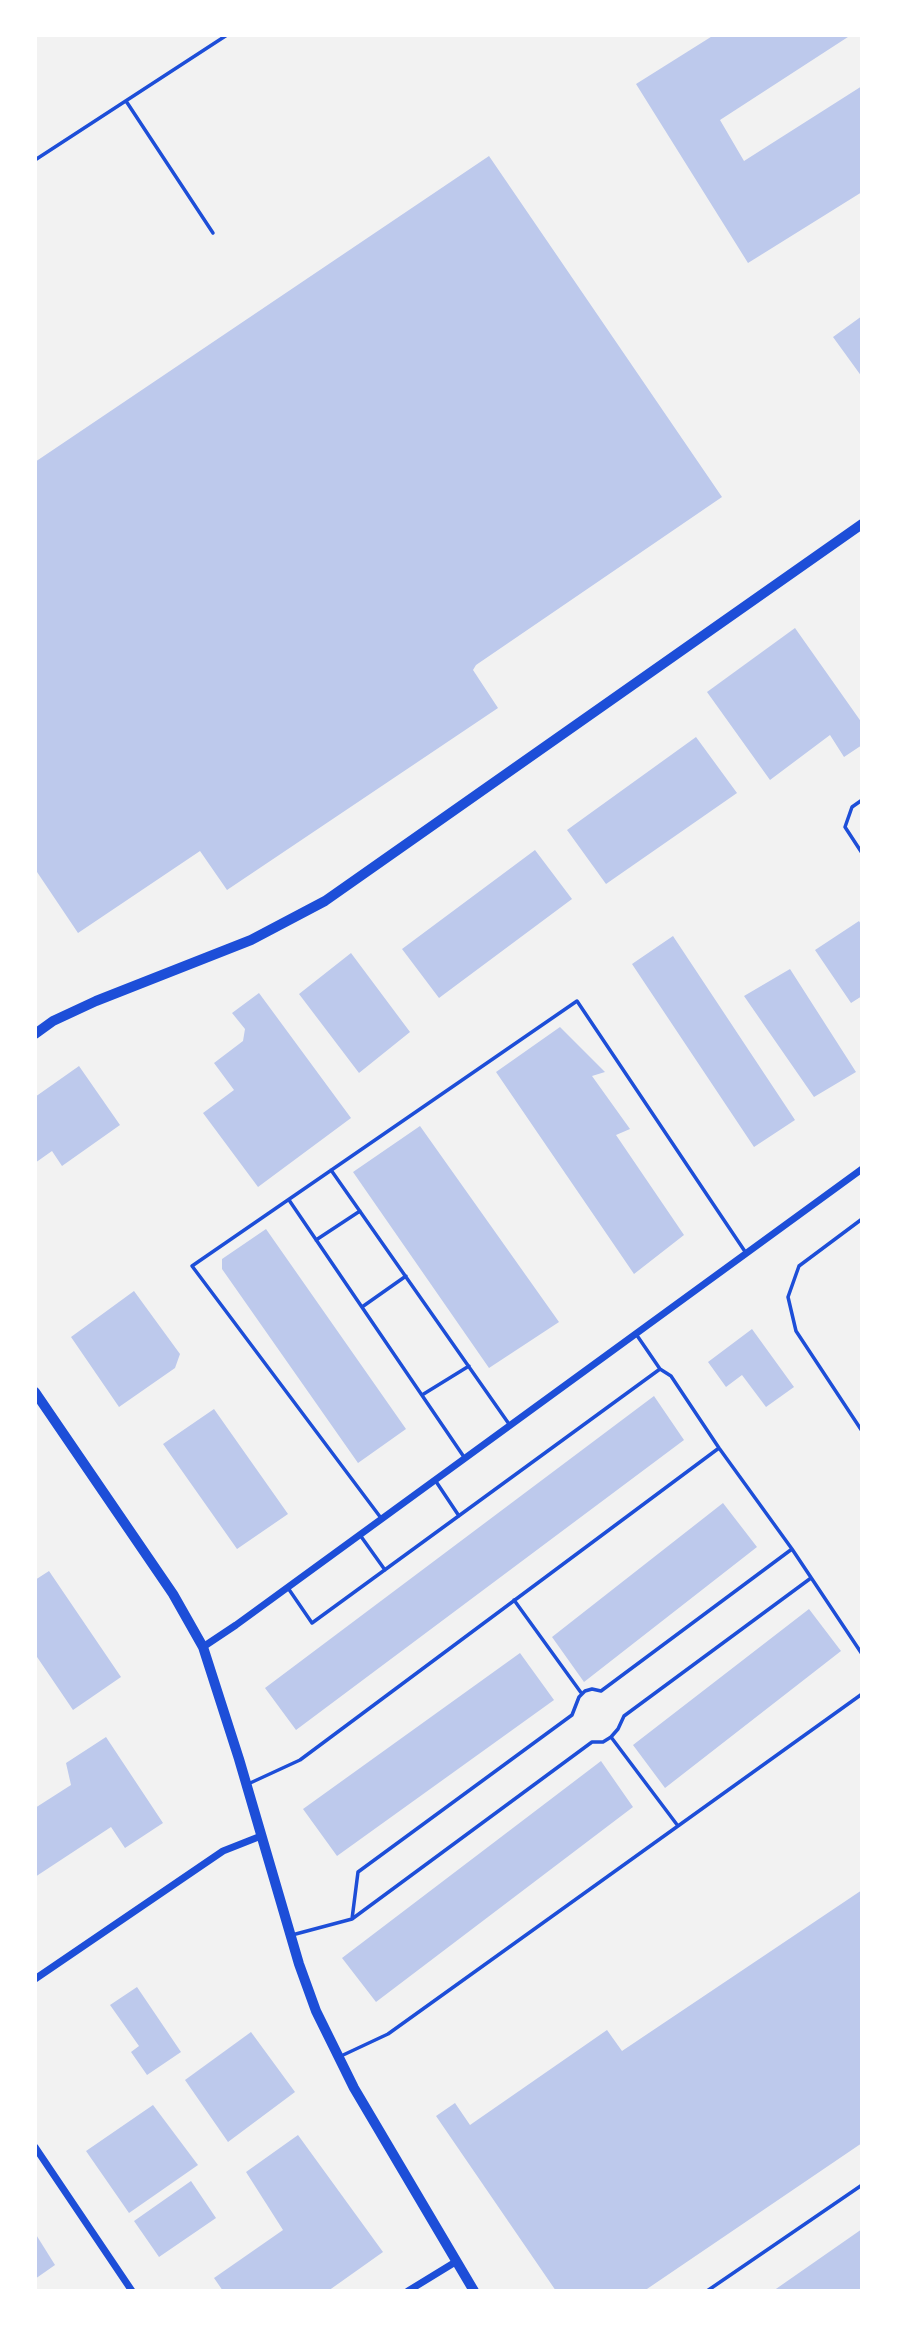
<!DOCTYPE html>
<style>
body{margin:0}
#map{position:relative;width:897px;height:2326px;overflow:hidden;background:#f2f2f2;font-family:Inter,sans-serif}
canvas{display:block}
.frame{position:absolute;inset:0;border:37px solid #fff;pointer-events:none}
</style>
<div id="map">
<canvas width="897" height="2326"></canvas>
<div class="frame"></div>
</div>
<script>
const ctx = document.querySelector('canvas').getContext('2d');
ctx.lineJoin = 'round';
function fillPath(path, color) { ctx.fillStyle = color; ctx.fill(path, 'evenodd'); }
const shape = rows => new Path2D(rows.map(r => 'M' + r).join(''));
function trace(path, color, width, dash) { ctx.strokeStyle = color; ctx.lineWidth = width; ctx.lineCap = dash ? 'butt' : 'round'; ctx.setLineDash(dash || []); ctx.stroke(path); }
const building = shape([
 [714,35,851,35,720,120,744,161,862,86,862,192,748,263,636,84],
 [489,156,722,497,476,665,473,670,498,708,227,890,200,851,78,933,35,869,35,462],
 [862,316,862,377,833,337],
 [795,628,862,723,862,745,844,757,830,735,770,780,707,692],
 [696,737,737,793,606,884,567,830],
 [535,850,572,899,439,998,402,949],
 [859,921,862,926,862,996,851,1003,815,950],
 [673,936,795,1120,754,1147,632,964],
 [351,953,410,1032,359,1073,299,994],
 [790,969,856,1072,814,1097,744,996],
 [259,993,351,1118,258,1187,203,1113,234,1090,214,1063,243,1041,245,1029,232,1013],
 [560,1027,605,1072,592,1076,630,1129,616,1135,684,1235,634,1274,496,1072],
 [79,1066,120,1125,62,1166,52,1151,35,1163,35,1097],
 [420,1126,559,1322,489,1368,353,1172],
 [266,1229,406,1429,358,1463,222,1269,222,1259],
 [134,1291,180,1354,175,1368,119,1407,71,1337],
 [752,1329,794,1387,766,1407,742,1375,726,1387,708,1362],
 [654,1396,684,1440,296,1730,265,1688],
 [214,1409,288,1514,237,1549,163,1444],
 [723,1503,757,1547,584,1682,552,1637],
 [49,1571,121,1677,73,1710,35,1654,35,1580],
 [809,1609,841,1651,665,1788,633,1745],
 [520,1653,554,1700,337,1856,303,1809],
 [106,1737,163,1823,125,1848,111,1827,35,1877,35,1808,71,1785,66,1763],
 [601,1761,633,1807,376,2002,342,1958],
 [862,1890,862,2143,644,2291,556,2291,436,2116,455,2103,470,2125,607,2030,622,2051],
 [137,1987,181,2052,147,2075,131,2052,139,2046,110,2005],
 [251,2032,295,2092,228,2142,185,2080],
 [153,2105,198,2165,129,2213,86,2151],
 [298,2135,383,2252,328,2291,223,2291,214,2278,283,2230,246,2172],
 [191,2181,216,2218,159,2257,134,2221],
 [862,2229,862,2291,773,2291],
 [35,2233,55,2265,35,2279]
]);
const service = shape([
 [126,101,213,233],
 [35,160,227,35],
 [862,800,852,807,845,827,862,853],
 [331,1170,509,1424],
 [289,1200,464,1457],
 [862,1219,799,1266,788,1297,796,1331,862,1431],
 [316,1240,360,1211],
 [362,1307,406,1276],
 [660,1369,671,1376,719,1448,792,1549],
 [422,1395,469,1366],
 [435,1480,459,1516],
 [381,1518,192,1266,577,1001,746,1253],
 [360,1535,385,1570],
 [288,1588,312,1623,660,1369,636,1334],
 [514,1600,582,1694],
 [611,1737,678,1826],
 [248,1784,300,1760,719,1448],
 [352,1919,358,1872,572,1715,579,1697,585,1691,592,1689,601,1691,792,1549,862,1654],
 [292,1935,352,1919,592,1742,603,1742,611,1737,618,1729,624,1716,811,1578],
 [341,2056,388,2034,862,1694],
 [707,2291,862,2185]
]);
const minor = shape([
 [203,1647,236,1625,862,1169],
 [35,1979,223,1851,261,1836],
 [35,2147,132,2291],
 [408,2291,457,2261]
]);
const tertiary = shape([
 [35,1034,53,1021,96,1001,251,940,325,901,862,524],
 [35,1392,173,1594,203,1647,239,1759,299,1964,316,2011,354,2088,474,2291]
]);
fillPath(building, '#bdc9ec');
trace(service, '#1d4ed8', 3.5);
trace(minor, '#1d4ed8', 7);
trace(tertiary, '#1d4ed8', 10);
</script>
